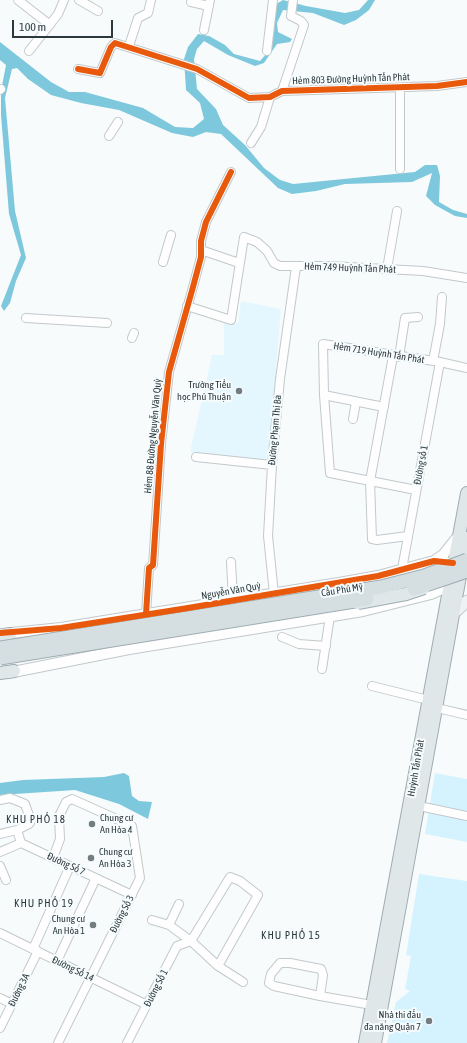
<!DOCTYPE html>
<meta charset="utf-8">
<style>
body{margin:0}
#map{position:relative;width:467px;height:1043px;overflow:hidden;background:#f8fbfc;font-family:"Asap Condensed",sans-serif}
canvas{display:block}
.scale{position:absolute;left:12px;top:20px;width:101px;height:18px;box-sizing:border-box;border:2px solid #2c383b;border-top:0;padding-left:5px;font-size:12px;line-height:14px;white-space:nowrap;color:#2c383b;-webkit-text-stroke:3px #f6fcfe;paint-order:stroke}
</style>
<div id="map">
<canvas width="467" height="1043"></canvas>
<div class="scale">100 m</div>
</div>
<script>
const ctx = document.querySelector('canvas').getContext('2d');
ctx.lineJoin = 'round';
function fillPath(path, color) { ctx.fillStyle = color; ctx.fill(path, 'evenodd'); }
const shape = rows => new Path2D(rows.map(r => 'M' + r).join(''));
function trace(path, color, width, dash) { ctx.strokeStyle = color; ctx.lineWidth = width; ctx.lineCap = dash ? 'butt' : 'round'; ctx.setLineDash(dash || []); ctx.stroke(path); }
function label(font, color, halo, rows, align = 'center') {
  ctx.font = font + ' "Asap Condensed",sans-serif'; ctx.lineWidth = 4; ctx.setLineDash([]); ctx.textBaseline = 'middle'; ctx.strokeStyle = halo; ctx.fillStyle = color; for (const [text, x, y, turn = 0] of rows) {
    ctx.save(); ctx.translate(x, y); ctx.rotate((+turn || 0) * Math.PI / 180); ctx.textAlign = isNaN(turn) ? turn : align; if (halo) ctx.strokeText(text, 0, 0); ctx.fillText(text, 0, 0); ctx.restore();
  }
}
const built = shape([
 [241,301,281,309,269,456,264,460,190,452,212,355,224,355,224,322,238,323]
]);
const green = shape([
 [435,773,467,779,467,842,425,834],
 [419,874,467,881,467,1043,387,1043,396,1002,410,991,405,989,411,956,406,955]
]);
const water = shape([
 [283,0,306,6,345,13,359,10,368,0,375,0,369,10,356,20,344,25,313,13,283,10,277,23,278,32,292,39,290,42,277,44,264,63,255,66,228,55,204,41,197,49,194,59,197,89,216,109,223,125,245,145,264,168,280,180,293,184,415,172,425,165,437,165,440,176,439,202,453,210,467,214,467,218,455,216,435,205,426,196,432,173,412,182,345,184,316,191,292,194,278,188,221,134,206,132,193,137,172,133,119,110,81,103,51,95,28,79,17,68,12,69,5,98,15,211,26,258,16,281,10,303,4,311,1,306,21,255,9,214,1,115,1,91,6,65,0,60,0,42,51,82,69,92,85,92,143,108,175,127,193,128,204,119,200,103,186,90,184,59,188,47,198,34,209,36,225,45,234,54,260,61,267,53,272,41,273,6],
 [124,773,129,776,132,796,139,801,152,802,148,819,119,804,75,790,0,795,0,783,23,780,104,777]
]);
const minor = shape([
 [18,0,50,25],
 [79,0,98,11],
 [191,2,209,6],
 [204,30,210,0],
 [129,46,138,18,148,13,151,0],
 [29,51,58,14,64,0],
 [267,51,273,0],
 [78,69,100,73,111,47,115,43,197,69,249,98,270,97,282,91,437,86,467,82],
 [400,87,400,169],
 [0,90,1,89],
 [282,91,304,25,301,21,291,16,293,0],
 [109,136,118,122],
 [251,143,261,127,270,97],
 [201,250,239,263],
 [163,262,171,235],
 [387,269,397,211],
 [187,306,231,320,244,237,257,242,267,251,274,263,280,266,330,266,423,271,467,278],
 [26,318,107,323],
 [132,338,134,333],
 [393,356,370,481,372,539,377,540,408,536],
 [399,357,405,318,418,317],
 [433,361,440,324,442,297],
 [324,395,384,407],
 [353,419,356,402],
 [196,457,272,465],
 [416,490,330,473,324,395,323,344,440,362,467,368],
 [231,562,233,599],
 [402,569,440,362],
 [274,594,268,536,272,465,280,379,296,267],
 [146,614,149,568,153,565,161,444,169,372,193,287,201,257,201,241,206,222,231,172],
 [282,637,299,644,326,646],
 [322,669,330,616],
 [372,686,428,700],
 [437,708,467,715],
 [0,800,10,798,25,804,31,821,29,824,17,830],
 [419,806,467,816],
 [0,834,17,830,21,843],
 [0,852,21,843,132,895],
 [53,858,60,839,59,816,66,802,72,799,132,826,140,878,58,1043],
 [0,866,6,880],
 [152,920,169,925,191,941,218,966,243,982],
 [169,925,179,904],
 [0,933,147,1005],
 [191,941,230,877,240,881,258,895,218,966],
 [33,949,70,866],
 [57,961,96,878],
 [320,996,323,975,321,969,290,963,280,963,271,974,269,983,274,986,320,996,372,1005],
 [0,998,12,1004],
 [0,1028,38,951],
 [127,1043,177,946,191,941]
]);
const tertiary = shape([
 [434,561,443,555,459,535],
 [2,634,61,628,339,583,378,576,434,561,453,563],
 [8,673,129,649,363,611,431,594,449,586]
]);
const secondary = shape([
 [454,613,467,601]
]);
const primary = shape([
 [0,636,10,634],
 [0,673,14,671],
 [365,1043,467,493],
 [375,1043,467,538]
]);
const primaryBridge = shape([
 [358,603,406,594,424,588]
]);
const trunkBridge = shape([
 [414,589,467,571],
 [0,648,381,587,424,576,467,560],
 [0,658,367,599]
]);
const cycleway = shape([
 [78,69,100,73,111,47,115,43,197,69,249,98,270,97,282,91,437,86,467,82],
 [146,614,149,568,153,565,161,444,169,372,193,287,201,257,201,241,206,222,231,172],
 [0,633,61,628,188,608,378,576,434,561,453,563]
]);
const markers = [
 [239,391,4,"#737c7f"],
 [92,824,4,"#737c7f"],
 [91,858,4,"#737c7f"],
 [93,925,4,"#737c7f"],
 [429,1021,4,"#737c7f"]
];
const streetNames = [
 ["Hẻm 803 Đường Huỳnh Tấn Phát",351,79,-2],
 ["Hẻm 749 Huỳnh Tấn Phát",350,268,2],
 ["Hẻm 719 Huỳnh Tấn Phát",379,353,9],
 ["Đường Phạm Thị Ba",275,430,-85],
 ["Hẻm 88 Đường Nguyễn Văn Quỳ",153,436,-85],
 ["Đường số 1",421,465,-79],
 ["Cầu Phú Mỹ",342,590,-9],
 ["Nguyễn Văn Quỳ",231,591,-10],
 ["Huỳnh Tấn Phát",416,768,-80],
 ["Đường Số 7",66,864,25],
 ["Đường Số 3",122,914,-63],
 ["Đường Số 14",73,969,26],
 ["Đường Số 1",156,988,-63],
 ["Đường 3A",19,990,-64]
];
const poiNames = [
 ["Trường Tiểu",231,385],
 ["học Phú Thuận",231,397],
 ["Chung cư",100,818,"left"],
 ["An Hòa 4",100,830,"left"],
 ["Chung cư",99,852,"left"],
 ["An Hòa 3",99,864,"left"],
 ["Chung cư",85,919],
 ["An Hòa 1",85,931],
 ["Nhà thi đấu",421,1015],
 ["đa năng Quận 7",421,1027]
];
const neighbourhoodNames = [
 ["KHU PHỐ 18",36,820],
 ["KHU PHỐ 19",44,904],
 ["KHU PHỐ 15",291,936]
];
fillPath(built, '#e5f7fe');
fillPath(green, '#d5f3fe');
fillPath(water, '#7dc8dd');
trace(minor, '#c2c9cb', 10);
trace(tertiary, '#c2c9cb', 12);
trace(secondary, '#c2c9cb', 13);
trace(primary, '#9fadb2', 14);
trace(minor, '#fefeff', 8);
trace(tertiary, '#fefeff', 10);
trace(secondary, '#eff2f4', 11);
trace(primary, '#dfe7e9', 12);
trace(primaryBridge, '#9fadb2', 14, []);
trace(trunkBridge, '#9fadb2', 15, []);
trace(primaryBridge, '#dfe7e9', 12);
trace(trunkBridge, '#d5dfe2', 13);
trace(cycleway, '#e8590c', 6);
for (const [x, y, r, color] of markers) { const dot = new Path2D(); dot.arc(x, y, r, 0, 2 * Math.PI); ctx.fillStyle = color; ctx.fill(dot); trace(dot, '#f6fcfe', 1.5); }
label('10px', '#2c383b', '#f6fcfe', streetNames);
label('10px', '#2c383b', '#f6fcfe', poiNames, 'right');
ctx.letterSpacing = '1px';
label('11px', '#2c383b', '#f6fcfe', neighbourhoodNames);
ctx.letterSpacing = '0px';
</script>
